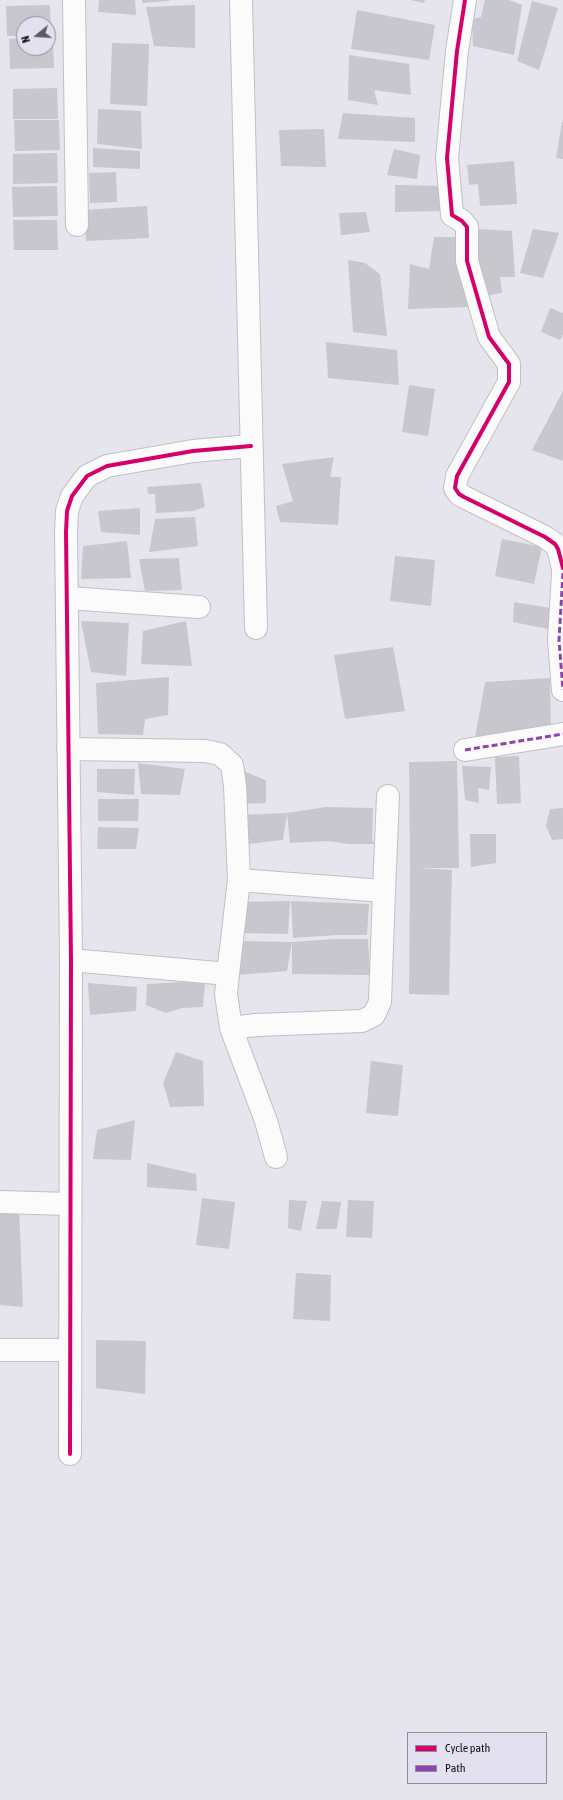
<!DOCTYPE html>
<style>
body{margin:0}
#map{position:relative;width:563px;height:1800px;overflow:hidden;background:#e6e4ec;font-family:"Asap Condensed",sans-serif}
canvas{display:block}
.legend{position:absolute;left:407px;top:1732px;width:140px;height:52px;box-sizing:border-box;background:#e3e1f0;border:1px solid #8f8d98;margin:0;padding:5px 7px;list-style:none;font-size:12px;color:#100f14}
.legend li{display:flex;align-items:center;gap:8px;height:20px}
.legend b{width:20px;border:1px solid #8f8d98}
.north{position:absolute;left:16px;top:16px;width:40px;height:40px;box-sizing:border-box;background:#e3e1f0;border:1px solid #8f8d98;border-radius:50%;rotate:252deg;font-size:11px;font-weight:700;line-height:16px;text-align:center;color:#100f14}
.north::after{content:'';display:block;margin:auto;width:14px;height:18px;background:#5b5a60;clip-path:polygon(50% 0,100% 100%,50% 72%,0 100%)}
</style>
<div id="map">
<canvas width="563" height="1800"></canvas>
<ul class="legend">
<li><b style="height:5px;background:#d6006c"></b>Cycle path</li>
<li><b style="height:5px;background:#8e44ad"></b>Path</li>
</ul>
<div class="north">N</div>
</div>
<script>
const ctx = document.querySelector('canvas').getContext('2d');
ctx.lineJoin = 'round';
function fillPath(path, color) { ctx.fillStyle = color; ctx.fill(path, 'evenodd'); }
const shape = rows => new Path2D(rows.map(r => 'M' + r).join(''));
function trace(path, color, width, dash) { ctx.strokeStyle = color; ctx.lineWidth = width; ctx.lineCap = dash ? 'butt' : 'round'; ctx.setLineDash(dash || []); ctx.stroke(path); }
const building = shape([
 [99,0,135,0,136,15,98,12],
 [142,0,169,0,169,1,142,3],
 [410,0,425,0,424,3],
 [485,0,509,0,522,5,514,55,473,46,472,19,481,17],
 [532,1,558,8,539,70,517,61],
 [50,5,51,35,48,35,48,24,24,24,24,36,7,36,6,6],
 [195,5,195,48,154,46,146,7],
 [357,10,435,25,429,60,351,49],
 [24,38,24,48,48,48,48,38,53,38,54,68,10,69,9,39],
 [112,43,149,44,147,106,110,104],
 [349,55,409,64,411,95,374,90,378,105,348,100],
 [57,88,58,119,13,119,13,89],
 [98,109,141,111,142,149,97,144],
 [343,113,415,118,415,142,338,139],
 [14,120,59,120,60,150,15,151],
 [562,122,563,122,563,159,556,158],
 [324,129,326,167,281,166,279,130],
 [93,148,140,151,140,169,93,167],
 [394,149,420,155,417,179,387,175],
 [57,153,58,183,13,184,13,154],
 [514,161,517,204,480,206,478,184,469,185,467,165],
 [116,172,117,202,90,203,89,173],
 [395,185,441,186,444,211,395,212],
 [57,186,58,216,13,217,12,187],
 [147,206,149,238,86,241,84,210],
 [366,212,370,232,341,235,339,213],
 [13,220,57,220,58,250,14,250],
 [478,229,512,231,515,277,500,277,502,293,484,296,473,265],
 [533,229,559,233,543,278,520,273],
 [434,237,460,237,473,307,408,309,410,264,429,269],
 [348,260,365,263,380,274,387,336,353,332],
 [550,308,563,313,563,334,560,340,541,332],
 [326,342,397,350,399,385,328,378],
 [409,385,435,389,428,436,402,432],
 [563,391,563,461,532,450],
 [334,457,330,477,341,477,338,525,280,522,276,506,293,501,282,464],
 [201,483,205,507,193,511,156,513,155,494,148,494,147,487],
 [140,508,140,535,101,532,98,511],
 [195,517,198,546,149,552,155,519],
 [502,539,542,547,534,584,495,576],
 [127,541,131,578,81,579,83,546],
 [395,556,435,560,431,606,390,601],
 [179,558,182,590,145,591,139,559],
 [514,602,551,608,548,629,513,622],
 [81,621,129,623,126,676,91,672],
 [186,621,192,666,141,664,143,631],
 [393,647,405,711,345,719,334,655],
 [169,677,168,715,145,719,143,735,98,734,96,683],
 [550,678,551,730,475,738,485,682],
 [519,756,521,803,497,804,495,757],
 [457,761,459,868,418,868,452,870,449,995,409,994,410,869,409,762],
 [138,763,185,769,180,795,141,794],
 [462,766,491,767,489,790,478,788,479,803,465,800],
 [97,769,135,769,134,795,97,792],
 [240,770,266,780,266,803,237,804],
 [98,799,139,799,138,821,98,821],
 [326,807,373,808,372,840,375,844,349,844,328,841,290,843,287,813],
 [563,808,563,839,552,840,546,826,550,809],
 [287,813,283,840,239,845,241,815],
 [98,827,139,828,136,849,97,849],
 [470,834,496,834,496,863,471,867],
 [290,901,288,934,242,933,238,902],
 [291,901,369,904,367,935,338,935,293,938],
 [334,939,368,939,370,975,292,974,292,942],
 [237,941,292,942,287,971,237,975],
 [205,981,203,1007,182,1008,166,1013,146,1005,147,984],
 [88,983,137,987,136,1011,90,1015],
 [176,1052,203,1061,204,1106,170,1107,163,1083],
 [371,1061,403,1065,398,1116,366,1113],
 [135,1120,131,1160,93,1159,97,1130],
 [147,1163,196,1174,197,1191,147,1187],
 [202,1198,235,1202,229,1249,196,1245],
 [289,1200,307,1201,301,1231,288,1228],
 [348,1200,374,1201,372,1238,346,1237],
 [322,1201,341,1202,337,1229,316,1229],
 [19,1206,23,1307,0,1305,0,1207],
 [296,1273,331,1275,330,1321,293,1319],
 [96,1340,146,1341,145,1394,96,1388]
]);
const minor = shape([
 [74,0,77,225],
 [241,0,256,628],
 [465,0,457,51,447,158,452,215,462,221,467,227,467,261,489,337,509,364,509,382,457,476,455,488,459,494,464,497,545,537,555,544,558,549,563,568],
 [563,573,559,640,563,690],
 [67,598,199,607],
 [68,749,205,751,220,754,232,765,235,786,239,880],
 [465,750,563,734],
 [71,960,228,974,239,880,384,891,388,796],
 [228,974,226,994,231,1028,256,1025,362,1021,374,1015,380,1002,384,891],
 [231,1028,266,1121,276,1157],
 [0,1202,70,1204],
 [0,1350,70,1350],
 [70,1454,71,960,66,532,67,511,72,496,87,476,107,466,193,451,251,446]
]);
const quiet = shape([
 [563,573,559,640,563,690],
 [465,750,563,734]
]);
const cycleway = shape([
 [465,0,457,51,447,158,452,215,462,221,467,227,467,261,489,337,509,364,509,382,457,476,455,488,459,494,464,497,545,537,555,544,558,549,563,568],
 [70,1454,71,960,66,532,67,511,72,496,87,476,107,466,193,451,251,446]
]);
fillPath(building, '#c8c7cd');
trace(minor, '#c1c0c6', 24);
trace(minor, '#fbfbfc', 22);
trace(quiet, '#8e44ad', 3, [6, 3]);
trace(cycleway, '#d6006c', 4);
</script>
